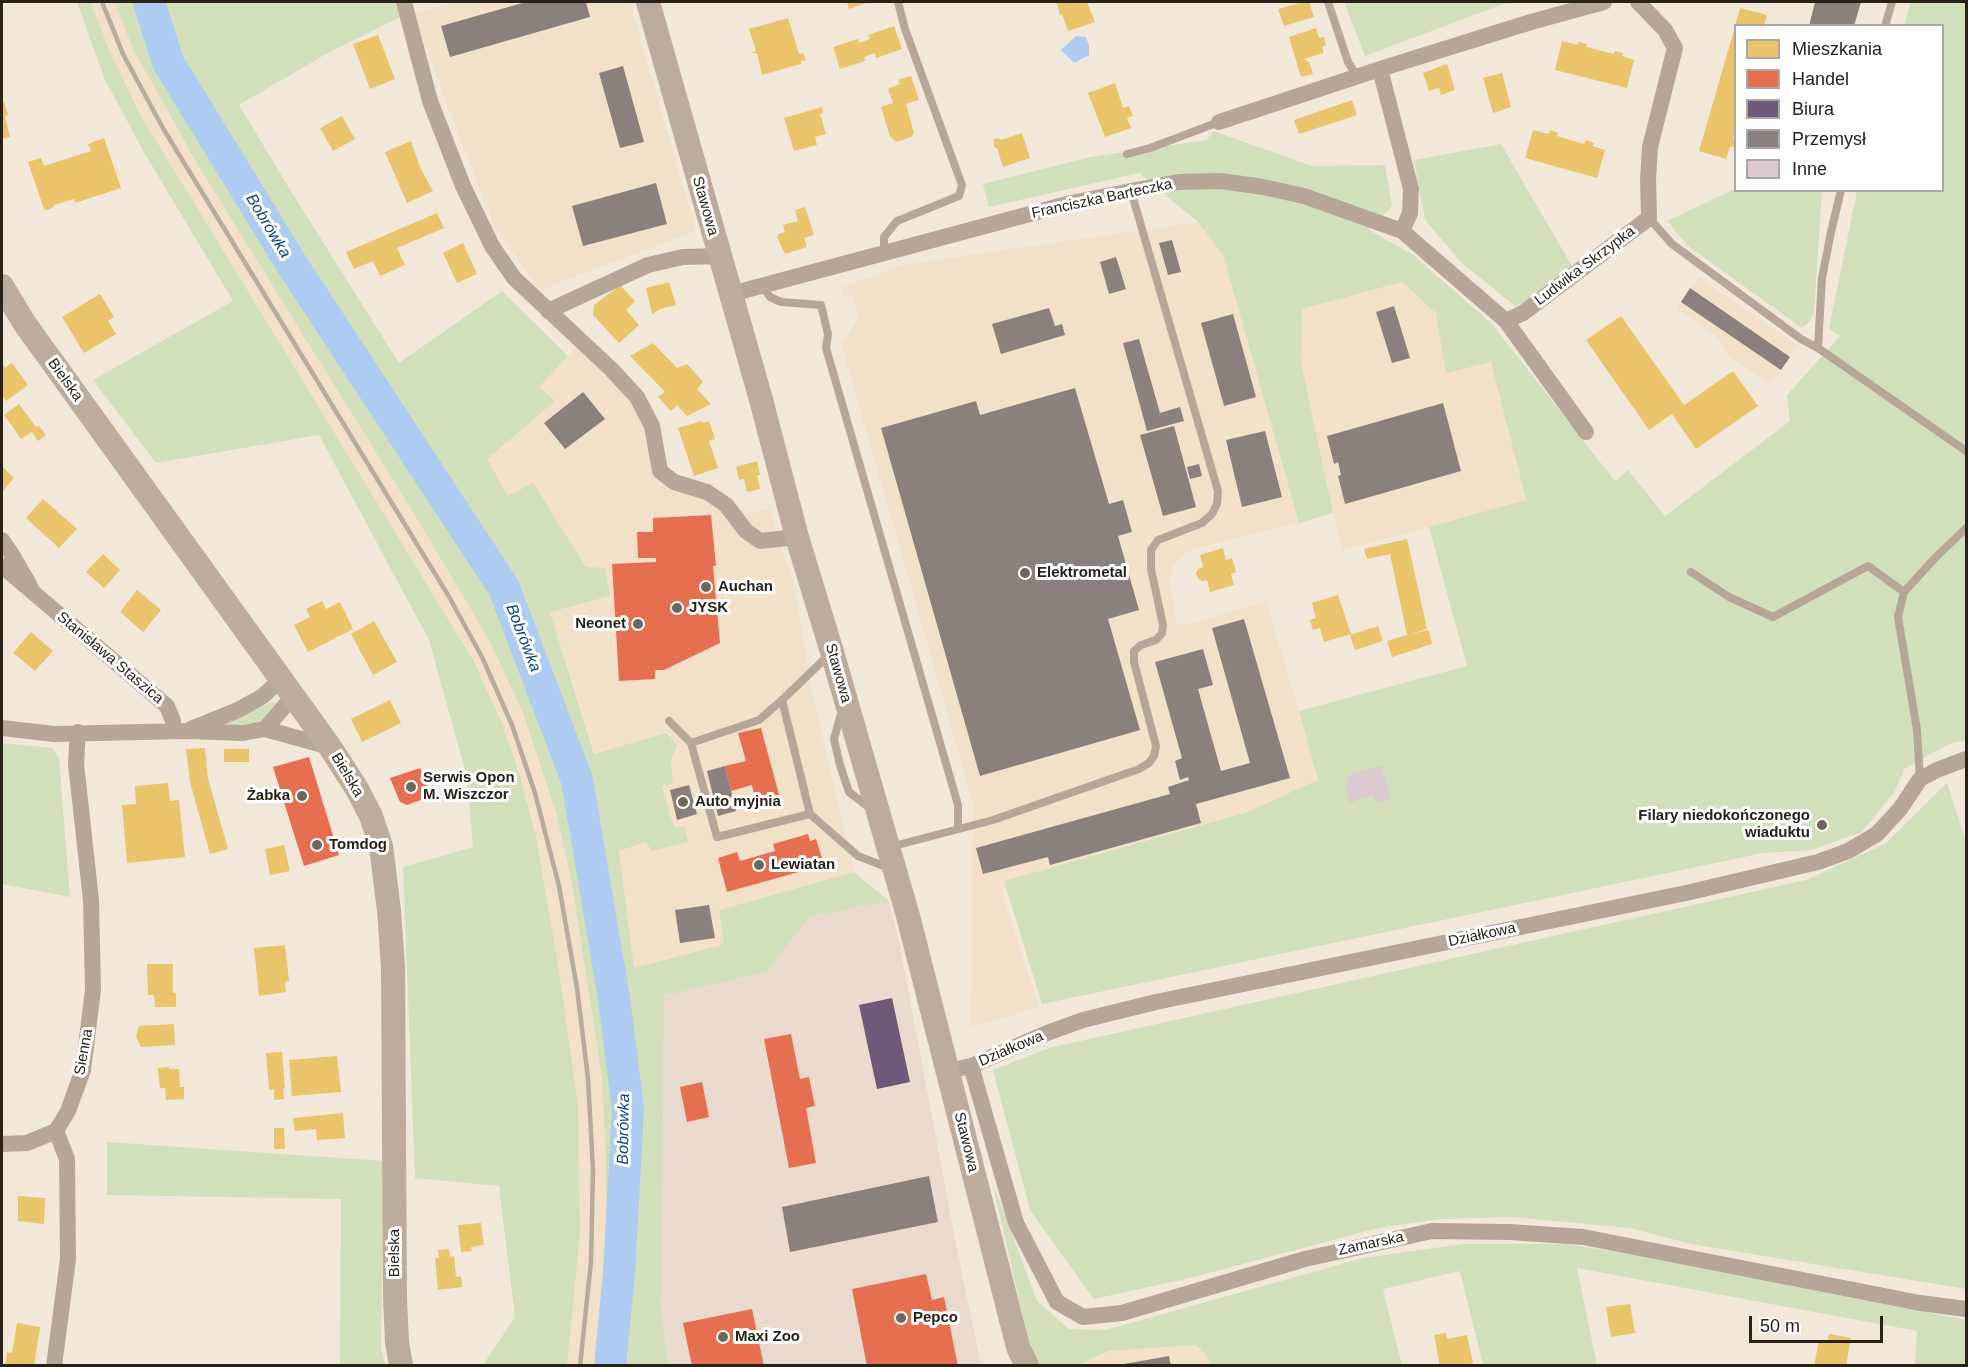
<!DOCTYPE html>
<meta charset="utf-8">
<style>
body{margin:0}
#map{position:relative;width:1968px;height:1367px;overflow:hidden;background:#f1e8d9;font-family:Arial,sans-serif}
canvas{display:block}
.frame{position:absolute;inset:0;border:3px solid #292219;pointer-events:none}
.legend{position:absolute;left:1734px;top:24px;width:210px;height:168px;box-sizing:border-box;background:#fff;border:2px solid #a9a7a3;margin:0;padding:8px 10px;list-style:none;font-size:18px;color:#292219}
.legend li{display:flex;align-items:center;gap:12px;height:30px}
.legend b{width:30px;border:2px solid #a9a7a3}
.scale{position:absolute;left:1749px;top:1316px;width:134px;height:27px;box-sizing:border-box;border:3px solid #292219;border-top:0;padding-left:8px;font-size:18px;line-height:21px;white-space:nowrap;color:#292219;-webkit-text-stroke:4px #fff;paint-order:stroke}
</style>
<div id="map">
<canvas width="1968" height="1367"></canvas>
<div class="frame"></div>
<ul class="legend">
<li><b style="height:16px;background:#e9c46a"></b>Mieszkania</li>
<li><b style="height:16px;background:#e76f51"></b>Handel</li>
<li><b style="height:16px;background:#6d597a"></b>Biura</li>
<li><b style="height:16px;background:#8a817c"></b>Przemysł</li>
<li><b style="height:16px;background:#dccad1"></b>Inne</li>
</ul>
<div class="scale">50 m</div>
</div>
<script>
const ctx = document.querySelector('canvas').getContext('2d');
ctx.lineJoin = 'round';
function fillPath(path, color) { ctx.fillStyle = color; ctx.fill(path, 'evenodd'); }
const shape = rows => new Path2D(rows.map(r => 'M' + r).join(''));
function trace(path, color, width, dash) { ctx.strokeStyle = color; ctx.lineWidth = width; ctx.lineCap = dash ? 'butt' : 'round'; ctx.setLineDash(dash || []); ctx.stroke(path); }
function label(font, color, halo, rows, align = 'center') {
  ctx.font = font + ' Arial,sans-serif'; ctx.lineWidth = 6; ctx.setLineDash([]); ctx.textBaseline = 'middle'; ctx.strokeStyle = halo; ctx.fillStyle = color; for (const [text, x, y, turn = 0] of rows) {
    ctx.save(); ctx.translate(x, y); ctx.rotate((+turn || 0) * Math.PI / 180); ctx.textAlign = isNaN(turn) ? turn : align; if (halo) ctx.strokeText(text, 0, 0); ctx.fillText(text, 0, 0); ctx.restore();
  }
}
const commercial = shape([
 [889,901,900,947,956,1244,981,1365,668,1365,660,1296,662,1295,664,996,767,972,810,917]
]);
const built = shape([
 [91,2,114,2,134,51,199,167,411,509,488,638,523,713,557,816,572,884,602,1078,606,1160,606,1257,601,1343,597,1365,567,1365,580,1233,578,1105,559,970,536,836,519,773,501,721,475,663,140,114,108,47],
 [455,2,630,2,696,231,539,290,495,227,449,110,414,14],
 [1198,222,1223,255,1299,523,1187,551,1173,566,1170,583,1178,628,1266,601,1319,780,1204,831,1001,889,1039,1007,971,1027,973,803,842,346,858,317,852,294,844,296,842,288,902,265],
 [1699,277,1797,345,1770,385,1728,356,1717,337,1676,308],
 [1402,282,1436,313,1447,372,1491,362,1526,501,1343,550,1333,513,1301,362,1302,309],
 [587,336,647,401,669,468,680,477,721,489,746,514,769,508,795,588,813,696,854,872,719,910,724,944,634,968,619,851,646,842,674,828,662,787,673,783,671,762,677,745,666,734,595,754,550,612,609,596,586,567,564,533,508,496,486,458,555,401,539,387],
 [1197,1345,1208,1357,1210,1365,1078,1366,1109,1351]
]);
const green = shape([
 [77,2,91,2,108,47,140,114,475,663,501,721,519,773,536,836,559,970,578,1105,580,1233,567,1365,483,1365,515,1317,499,1186,415,1178,403,867,473,847,467,777,429,640,319,435,156,463,93,380,233,301,145,154,105,80],
 [114,2,398,2,402,16,326,54,239,105,289,188,399,363,502,291,568,356,539,387,555,401,487,459,508,496,533,483,586,567,605,568,610,596,550,612,594,754,666,733,677,745,671,762,673,783,662,787,674,827,684,826,688,842,652,851,646,842,619,851,634,968,724,944,719,910,854,872,889,901,810,917,767,972,664,996,662,1296,660,1297,668,1365,597,1365,601,1343,606,1257,606,1160,602,1078,572,884,557,816,523,713,488,638,411,509,199,167,134,51],
 [1344,2,1509,2,1365,56],
 [1911,2,1966,2,1966,740,1949,744,1904,769,1895,791,1862,832,1812,850,1763,853,1042,1004,1004,881,1245,813,1318,780,1299,711,1467,666,1429,527,1526,500,1491,362,1446,373,1436,313,1402,282,1302,309,1301,362,1333,513,1299,523,1223,255,1198,222,1139,173,989,207,983,184,1091,157,1207,140,1213,131,1312,166,1385,165,1392,206,1369,230,1412,254,1492,324,1615,481,1628,470,1665,516,1790,421,1787,395,1840,336,1829,329,1857,191,1942,190,1942,26,1904,25],
 [1501,144,1573,268,1516,307,1461,262,1425,220,1414,160],
 [1735,189,1736,190,1822,191,1814,313,1810,321,1802,328,1688,246,1667,221],
 [272,702,278,703,261,723,222,728,222,722],
 [2,743,53,748,59,758,70,897,2,884],
 [1947,783,1966,842,1966,1289,1691,1244,1630,1228,1511,1217,1440,1219,1378,1228,1194,1277,1094,1299,1030,1210,993,1070,1049,1048,1806,880,1885,844],
 [107,1142,384,1161,381,1351,386,1365,340,1365,341,1199,107,1195],
 [992,1181,1037,1301,1069,1329,1106,1330,1363,1258,1463,1244,1566,1244,1618,1252,1966,1320,1966,1365,1915,1365,1917,1331,1577,1268,1597,1365,1483,1365,1460,1271,1383,1289,1402,1365,1210,1365,1208,1357,1196,1345,1109,1351,1078,1365,1034,1365]
]);
const water = shape([
 [1076,36,1086,37,1089,46,1089,55,1074,63,1061,50]
]);
const homes = shape([
 [847,2,869,2,849,9],
 [1058,2,1087,2,1095,22,1068,31,1062,14,1060,15,1057,4],
 [1303,2,1309,2,1314,17,1284,26,1278,9],
 [1740,8,1767,15,1764,26,1735,26],
 [788,18,799,54,803,53,806,60,801,61,801,64,762,75,757,53,751,53,756,51,749,29],
 [894,26,902,49,876,58,875,53,864,57,865,61,840,69,833,47,858,39,859,43,870,39,868,35],
 [1735,27,1736,128,1733,138,1736,139,1736,142,1734,147,1730,146,1726,159,1699,151],
 [1316,28,1319,38,1324,37,1326,45,1322,47,1324,53,1304,59,1309,62,1313,74,1301,77,1289,37],
 [378,35,395,79,370,89,353,44],
 [1562,41,1578,45,1579,42,1587,44,1586,47,1614,54,1615,51,1623,53,1622,56,1634,60,1627,88,1555,70],
 [1447,64,1455,90,1441,95,1439,88,1429,91,1423,73],
 [1502,73,1511,107,1493,113,1483,78],
 [911,76,919,100,906,104,914,133,911,137,896,142,890,136,881,107,893,103,888,89,900,84,898,80],
 [1115,83,1123,108,1129,106,1133,116,1127,118,1131,128,1105,137,1088,93],
 [1352,100,1357,115,1299,134,1294,120],
 [4,102,8,115,5,116,10,137,2,139,2,103],
 [822,107,823,113,820,114,826,134,815,137,817,145,794,151,784,118],
 [342,116,355,139,333,151,320,128],
 [1533,130,1549,134,1550,130,1558,133,1557,136,1584,144,1586,140,1594,143,1592,146,1605,150,1597,178,1525,158],
 [1022,133,1030,158,1003,167,997,148,994,147,994,139,998,138,1001,140],
 [104,138,121,188,75,203,74,199,54,205,52,208,47,210,44,209,28,162,41,158,44,166,91,151,88,144],
 [411,141,420,167,433,191,407,203,385,152],
 [805,207,814,235,804,238,807,247,785,254,777,237,779,234,785,232,783,225,798,221,795,210],
 [437,213,444,228,397,248,405,265,380,276,373,261,354,269,346,252],
 [463,243,477,274,457,283,443,253],
 [669,282,676,305,660,309,652,314,646,288],
 [619,286,621,286,635,301,626,310,639,325,619,343,593,315,594,305],
 [100,294,114,317,108,321,116,334,84,353,62,317],
 [1621,316,1684,405,1733,371,1758,406,1696,449,1672,414,1649,430,1586,340],
 [653,343,677,368,687,364,703,382,697,389,711,404,687,416,677,405,671,411,658,397,665,392,630,356],
 [12,363,28,385,6,401,2,395,2,364,5,368],
 [19,404,36,427,39,426,46,435,38,441,32,432,21,439,4,415],
 [702,421,703,423,709,421,715,439,709,441,718,468,694,476,678,428],
 [757,461,760,475,757,475,760,489,747,492,744,479,739,480,736,467],
 [2,466,14,478,2,492],
 [43,499,77,529,59,548,26,518],
 [1407,539,1427,629,1410,634,1429,630,1432,644,1392,657,1387,641,1407,635,1390,554,1367,559,1364,549],
 [1223,548,1226,560,1232,558,1236,572,1231,574,1234,585,1210,592,1207,580,1202,581,1198,578,1196,573,1198,569,1203,567,1200,555],
 [103,554,120,570,104,588,86,572],
 [137,590,161,610,143,632,120,612],
 [1338,595,1351,634,1324,642,1320,628,1313,630,1310,620,1316,618,1312,603],
 [322,601,326,609,340,602,353,629,308,652,294,625,310,617,306,609],
 [374,621,397,662,373,675,351,634],
 [1378,626,1383,641,1355,650,1350,635],
 [31,632,53,651,35,671,13,653],
 [390,700,401,723,362,742,351,719],
 [205,748,208,779,228,849,210,854,190,782,186,749],
 [224,749,249,749,249,762,224,762],
 [168,783,170,801,179,800,185,857,127,863,122,805,136,804,135,786],
 [284,845,290,871,270,875,265,849],
 [285,945,289,981,285,982,286,992,259,996,254,948],
 [147,964,173,964,173,993,176,993,176,1007,155,1007,154,995,148,995],
 [174,1024,175,1045,141,1047,136,1037,139,1026],
 [282,1052,285,1088,283,1089,284,1099,274,1100,274,1089,269,1090,266,1053],
 [337,1056,341,1092,292,1096,289,1060],
 [169,1067,169,1069,179,1069,180,1087,184,1087,184,1099,166,1100,165,1088,160,1088,158,1068],
 [343,1113,345,1138,317,1140,316,1129,295,1131,293,1118],
 [274,1128,284,1128,285,1149,274,1149],
 [18,1196,45,1198,44,1224,18,1221],
 [481,1223,484,1245,471,1247,472,1251,461,1252,458,1225],
 [449,1249,450,1257,454,1256,456,1277,461,1276,462,1287,438,1290,435,1258,439,1258,438,1250],
 [1630,1304,1635,1333,1611,1337,1606,1307],
 [17,1323,40,1327,34,1366,5,1366,7,1352,12,1353],
 [1446,1333,1447,1339,1467,1335,1473,1363,1463,1366,1440,1366,1434,1335],
 [1829,1334,1851,1338,1846,1366,1814,1366,1819,1341,1827,1342]
]);
const shops = shape([
 [711,515,716,566,713,566,720,643,664,670,655,670,655,679,619,681,612,564,656,562,656,558,638,558,637,532,653,532,653,518],
 [761,728,781,802,757,808,752,785,731,791,725,766,746,761,738,733],
 [309,757,339,855,304,866,273,767],
 [420,768,432,796,407,805,400,802,390,778],
 [808,834,810,841,816,839,824,865,727,892,718,858,737,852,740,861,775,851,773,844],
 [791,1034,800,1079,809,1077,815,1106,806,1108,816,1163,789,1168,764,1039],
 [702,1082,709,1117,687,1122,680,1087],
 [926,1274,932,1300,944,1297,958,1366,867,1366,852,1289],
 [752,1309,764,1366,692,1366,683,1323]
]);
const offices = shape([
 [892,998,910,1082,877,1089,859,1005]
]);
const industry = shape([
 [526,2,586,2,590,17,450,57,441,26],
 [1815,2,1861,2,1854,26,1809,26],
 [623,66,644,142,620,148,599,73],
 [656,183,667,224,583,246,572,206],
 [1172,240,1181,272,1168,275,1159,243],
 [1116,257,1126,289,1109,294,1100,262],
 [1690,288,1790,357,1781,370,1681,302],
 [1394,306,1410,358,1392,363,1376,312],
 [1049,308,1055,326,1062,324,1065,335,1001,354,992,324],
 [1233,314,1256,397,1224,406,1201,323],
 [1139,339,1160,413,1180,407,1184,421,1147,431,1123,343],
 [1075,388,1109,504,1123,500,1132,532,1118,536,1139,610,1108,619,1140,730,980,776,881,428,976,401,980,415],
 [583,392,605,419,565,449,544,423],
 [1443,403,1461,471,1345,504,1338,476,1341,475,1338,462,1334,464,1327,436],
 [1174,426,1196,507,1163,516,1140,435],
 [1265,431,1282,497,1242,507,1226,440],
 [1199,464,1202,476,1190,479,1187,467],
 [1244,619,1290,778,1196,804,1201,823,1050,865,1048,857,983,874,976,848,1170,794,1168,787,1189,780,1188,777,1180,780,1175,761,1182,758,1155,662,1203,649,1213,685,1198,689,1221,771,1250,763,1212,628],
 [725,766,736,811,718,816,707,771],
 [689,785,697,814,677,820,670,790],
 [709,905,715,938,680,943,675,910],
 [929,1176,938,1222,790,1252,782,1207],
 [1169,1356,1171,1366,1124,1366,1124,1364]
]);
const river = shape([
 [149,2,168,62,291,263,504,588,577,780,614,998,628,1109,619,1273,610,1366]
]);
const building = shape([
 [1381,765,1391,798,1376,803,1373,795,1350,803,1345,784,1348,783,1347,779,1349,778,1349,775]
]);
const lane = shape([
 [1328,2,1348,62,1357,76],
 [1885,26,1892,2],
 [1127,154,1150,148,1219,122],
 [1649,218,1672,244,1801,339,1818,348,1966,451],
 [884,253,884,237,897,221,959,196,962,185,905,29,898,2],
 [762,286,770,297,781,302,821,305,828,334,826,348,958,805,958,829],
 [1818,348,1822,278,1831,232,1841,190],
 [1691,572,1729,597,1773,617,1868,566,1904,592,1935,558,1966,528],
 [1904,592,1898,617,1917,730,1920,779],
 [830,654,782,700,810,814,858,856,889,868],
 [842,710,834,739,840,765,849,792,871,809],
 [669,721,691,743,759,720,782,700],
 [691,743,717,837,810,814],
 [890,847,993,820,1139,769,1149,763,1154,756,1156,746,1134,662,1134,651,1141,645,1156,640,1162,633,1163,625,1151,569,1151,550,1158,540,1202,523,1212,514,1217,504,1218,491,1131,191]
]);
const street = shape([
 [404,2,430,101,463,186,492,246,514,278,611,369,637,397,652,426,660,471,674,482,707,492,726,505,746,531,760,541,797,537],
 [1380,69,1411,189,1410,213,1402,231],
 [1219,122,1380,69,1531,22,1604,2],
 [731,294,1071,203,1131,191,1179,182,1221,181,1263,187,1304,196,1402,231,1506,321,1586,432],
 [548,311,648,265,683,257,720,256],
 [1506,321,1523,313,1649,218,1648,180,1650,147,1675,48,1665,30,1638,2],
 [2,540,11,553,30,586],
 [2,566,167,706,173,721,174,731],
 [2,728,54,734,188,731,243,733,265,729,294,695],
 [191,729,238,710,263,696,281,679],
 [265,729,330,747],
 [971,1066,1047,1033,1083,1020,1156,1002,1686,893,1818,862,1848,851,1877,834,1900,809,1920,779,1937,770,1966,759],
 [948,1071,971,1066,1016,1223,1057,1302,1083,1317,1122,1313,1305,1259,1432,1231,1509,1232,1583,1237,1920,1303,1966,1309],
 [56,1131,68,1111,83,1070,93,990,91,900,76,764,78,732],
 [2,1144,27,1143,56,1131],
 [54,1366,68,1259,67,1159,56,1131]
]);
const secondary = shape([
 [648,2,760,396,797,537,832,652,908,916,1018,1347,1027,1366],
 [2,286,25,324,330,747,357,789,371,816,381,846,389,911,393,967,395,1298,397,1342,401,1366]
]);
const rail = shape([
 [102,2,123,54,164,130,448,595,482,657,512,725,535,793,559,886,577,988,588,1078,593,1170,591,1262,580,1366]
]);
const markers = [
 [1025,573,6,"#6f675c"],
 [706,587,6,"#6f675c"],
 [677,608,6,"#6f675c"],
 [638,624,6,"#6f675c"],
 [411,787,6,"#6f675c"],
 [302,796,6,"#6f675c"],
 [683,802,6,"#6f675c"],
 [1822,825,6,"#6f675c"],
 [317,845,6,"#6f675c"],
 [759,865,6,"#6f675c"],
 [901,1318,6,"#6f675c"],
 [723,1337,6,"#6f675c"]
];
const streetNames = [
 ["Franciszka Barteczka",1102,199,-12],
 ["Stawowa",705,206,74],
 ["Ludwika Skrzypka",1585,266,-37],
 ["Bielska",65,380,54],
 ["Stanisława Staszica",110,658,40],
 ["Stawowa",838,673,74],
 ["Bielska",347,775,59],
 ["Działkowa",1482,935,-12],
 ["Działkowa",1011,1049,-23],
 ["Sienna",84,1052,-80],
 ["Stawowa",966,1142,76],
 ["Zamarska",1371,1244,-12],
 ["Bielska",395,1253,-90]
];
const poiNames = [
 ["Elektrometal",1037,573],
 ["Auchan",718,587],
 ["JYSK",689,608],
 ["Neonet",626,624,"right"],
 ["Serwis Opon",423,778],
 ["M. Wiszczor",423,795],
 ["Żabka",290,796,"right"],
 ["Auto myjnia",695,802],
 ["Filary niedokończonego",1810,816,"right"],
 ["wiaduktu",1810,833,"right"],
 ["Tomdog",329,845],
 ["Lewiatan",771,865],
 ["Pepco",913,1318],
 ["Maxi Zoo",735,1337]
];
const waterNames = [
 ["Bobrówka",268,226,59],
 ["Bobrówka",523,638,69],
 ["Bobrówka",624,1129,-89]
];
fillPath(commercial, '#eadacd');
fillPath(built, '#f2e1c8');
fillPath(green, '#d2dfbb');
fillPath(water, '#aecbf1');
fillPath(homes, '#e9c46a');
fillPath(shops, '#e76f51');
fillPath(offices, '#6d597a');
fillPath(industry, '#8a817c');
trace(river, '#aecbf1', 32);
fillPath(building, '#dccad1');
trace(lane, '#b6a698', 8);
trace(street, '#b6a698', 16);
trace(secondary, '#bdac9c', 24);
trace(rail, '#b6ab9e', 4.5);
for (const [x, y, r, color] of markers) { const dot = new Path2D(); dot.arc(x, y, r, 0, 2 * Math.PI); ctx.fillStyle = color; ctx.fill(dot); trace(dot, '#fff', 2); }
label('15px', '#292219', '#fff', streetNames);
label('bold 15px', '#292219', '#fff', poiNames, 'left');
label('italic 16px', '#0e4284', '#fff', waterNames);
</script>
